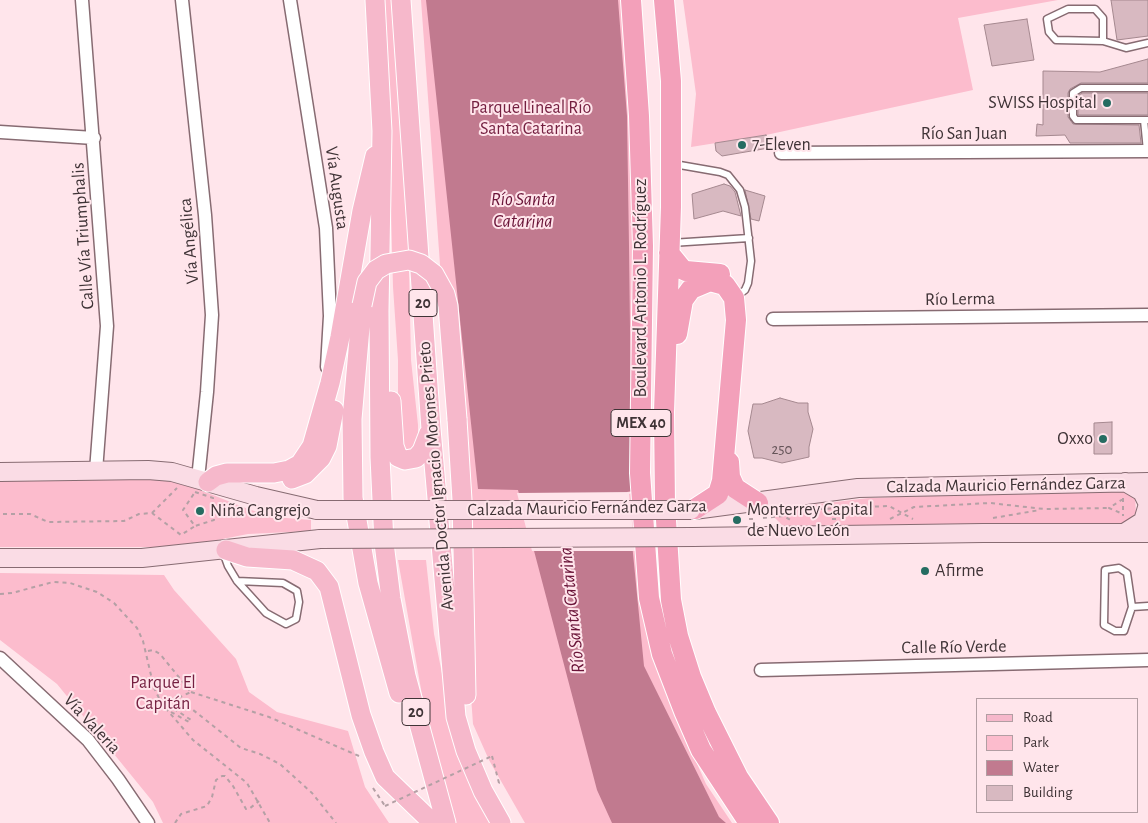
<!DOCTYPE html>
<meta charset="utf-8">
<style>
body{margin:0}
#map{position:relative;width:1148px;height:823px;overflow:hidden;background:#ffe5eb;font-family:"Alegreya Sans",sans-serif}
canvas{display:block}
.legend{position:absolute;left:976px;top:698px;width:162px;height:115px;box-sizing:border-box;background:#ffe5eb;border:1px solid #b29ea3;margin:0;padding:6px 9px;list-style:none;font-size:15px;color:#3f3336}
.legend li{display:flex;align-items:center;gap:10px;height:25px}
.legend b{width:25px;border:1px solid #b29ea3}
</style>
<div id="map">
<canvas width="1148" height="823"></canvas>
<ul class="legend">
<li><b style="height:6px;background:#f6b8cb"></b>Road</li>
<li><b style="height:14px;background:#fcbccd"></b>Park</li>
<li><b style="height:14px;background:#c17a8f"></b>Water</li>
<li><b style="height:14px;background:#d8b9c1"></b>Building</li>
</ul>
</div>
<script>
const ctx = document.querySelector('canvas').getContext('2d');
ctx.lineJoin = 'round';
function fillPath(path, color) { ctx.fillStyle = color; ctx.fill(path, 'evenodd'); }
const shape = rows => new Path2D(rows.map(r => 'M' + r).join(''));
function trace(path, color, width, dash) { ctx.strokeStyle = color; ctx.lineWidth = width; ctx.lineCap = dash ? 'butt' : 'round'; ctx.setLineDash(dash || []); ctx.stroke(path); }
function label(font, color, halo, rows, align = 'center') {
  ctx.font = font + ' "Alegreya Sans",sans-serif'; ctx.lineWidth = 4; ctx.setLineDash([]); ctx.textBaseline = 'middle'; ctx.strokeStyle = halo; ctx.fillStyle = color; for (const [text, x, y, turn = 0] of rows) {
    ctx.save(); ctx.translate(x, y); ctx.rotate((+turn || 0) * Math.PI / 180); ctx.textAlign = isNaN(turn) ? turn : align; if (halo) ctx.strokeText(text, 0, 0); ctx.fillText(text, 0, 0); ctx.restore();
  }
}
const green = shape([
 [380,0,392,0,408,222,411,360,418,425,418,442,411,450,403,448,398,444,398,360,393,287,388,99],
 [421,0,624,0,635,164,637,553,684,734,706,784,732,823,525,823,489,760,473,724],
 [683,0,1058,0,958,18,973,90,766,135,691,147,696,94],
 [0,478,162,480,188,485,248,509,274,517,311,520,311,531,248,534,207,542,158,547,0,547],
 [1126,489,1135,497,1136,513,1122,526,783,526,767,510,869,498],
 [398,560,426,560,434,634,449,708,493,823,453,823,424,706],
 [0,573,164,575,174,590,236,659,249,692,277,712,348,731,365,787,389,823,163,823,153,802,57,684,0,640]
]);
const water = shape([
 [426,0,618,0,627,116,629,246,632,491,627,492,644,666,719,817,726,823,612,823,597,790,518,490,478,489]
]);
const pier = shape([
 [634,492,629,494,635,551,532,551,517,493]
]);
const building = shape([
 [1111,0,1148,0,1148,36,1117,40,1111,0],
 [1027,19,1034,60,992,66,984,25,1027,19],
 [1148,59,1148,83,1081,83,1070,89,1068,93,1068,117,1073,124,1139,125,1141,143,1070,143,1065,135,1036,136,1037,124,1043,125,1043,71,1100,72,1148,59],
 [1082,93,1148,93,1148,115,1078,115,1078,96,1082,93],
 [766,135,769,148,722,156,716,151,715,143,766,135],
 [724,184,730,186,735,192,741,216,723,211,694,219,692,194,724,184],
 [745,190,765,196,759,221,751,219,745,190],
 [780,398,798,403,808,403,808,412,813,429,809,447,809,457,782,463,762,458,754,458,748,431,753,404,762,404,780,398],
 [1112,422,1112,454,1094,454,1094,423,1112,422]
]);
const path = shape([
 [195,492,213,498,214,520,195,526,183,510,195,492],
 [1123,498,1123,516],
 [1123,499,1109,508,1123,514],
 [819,509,889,506,913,519],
 [152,513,177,488],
 [3,514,30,514,48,522,124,521,139,514,152,513,181,535,195,526],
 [763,518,784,516,792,521],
 [993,518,1040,510],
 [749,519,756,519],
 [832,519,842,519],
 [890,519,914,507,990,503,1044,509,1109,508],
 [0,594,12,593,53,582,70,583,97,592,114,603,137,628,143,641,154,688,162,704,193,740,247,783,270,823],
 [148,651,153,650,160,654,191,692,178,698,241,748,260,754,280,764,312,793,336,823],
 [191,692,269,717,359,756],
 [171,712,189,722,191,720,167,704,174,696,178,698],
 [492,756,499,783,497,784],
 [373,788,385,806],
 [175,823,181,814,207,806,212,797,216,780,222,776,225,776,233,786,246,809,249,809,259,801]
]);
const service = shape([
 [1103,41,1103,18,1095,9,1068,9,1047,19,1049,32,1056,40,1103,41,1126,48,1148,43],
 [1144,120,1076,120,1073,116,1073,93,1081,88,1148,88],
 [1147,120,1144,120,1147,151],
 [674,164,720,172,728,175,740,190,745,207,751,261,748,283,745,290,737,296],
 [671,243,749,238],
 [223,552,228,566,237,581,266,613,286,624,296,619,299,602,297,591,283,583,237,581],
 [1132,607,1124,631,1115,631,1104,625,1105,570,1119,568,1127,573,1132,607,1148,606]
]);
const minor = shape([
 [82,0,107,326,96,471],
 [182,0,205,215,212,315,207,392,198,479],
 [290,0,326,228,330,316,327,367],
 [0,132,94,138],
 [781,153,1148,151],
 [773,319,1148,315],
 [0,658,88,740,118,779,148,823],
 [761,670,1148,660]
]);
const secondary = shape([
 [0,472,148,470,172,472,256,496,317,510],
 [694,510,858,488,1148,482],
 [1124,533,1143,521,1148,504,1142,492,1125,482],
 [693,537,983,533,1148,533],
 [0,558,142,558,320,539]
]);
const primary = shape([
 [375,0,382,131,379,311,380,457,384,543,391,599,406,676,446,823],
 [401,0,431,429,456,717,466,751,483,791,501,823],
 [362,305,352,419,353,498,368,583,399,693],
 [391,401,394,446,398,457,405,460,416,458,422,451,429,433],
 [457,419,462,500,466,695],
 [292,479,305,474,321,458,327,446,334,410],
 [208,482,216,476,227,473,274,473,289,470,300,464,312,446,330,383,340,337,362,211,375,156],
 [226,550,247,557,293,560,317,571,329,587,361,715,374,752,385,777,433,823]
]);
const trunk = shape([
 [631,0,639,116,643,246,640,473,649,598,662,654,684,711,701,750,749,823],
 [664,0,671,81,671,207,664,412,665,504,671,600,678,636,691,677,706,713,738,777,769,823],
 [669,253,682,269,686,271,720,274],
 [677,334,683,300,691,289,710,281,725,285,734,298,736,320,722,481,718,494,695,509],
 [729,462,730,477,735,488,758,503]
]);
const pathBridge = shape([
 [385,806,492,756]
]);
const secondaryBridge = shape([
 [317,510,691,510],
 [320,539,693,537]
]);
const primaryBridge = shape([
 [362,305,367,282,376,270,386,264,409,260,421,264,434,274,445,294,448,306,457,419]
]);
const markers = [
 [1107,103,5,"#256c61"],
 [742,145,5,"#256c61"],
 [1103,439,5,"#256c61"],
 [200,511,5,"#256c61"],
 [737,520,5,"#256c61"],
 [925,571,5,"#256c61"]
];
const numberNames = [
 ["250",782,449]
];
const shields = [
 [423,303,28],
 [641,423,60],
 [416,712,28]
];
const shieldNames = [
 ["20",423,303],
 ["MEX 40",641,423],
 ["20",416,712]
];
const poiNames = [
 ["SWISS Hospital",1097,103,"right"],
 ["7-Eleven",752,145],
 ["Oxxo",1093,439,"right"],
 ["Monterrey Capital",747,510],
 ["de Nuevo León",747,531],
 ["Niña Cangrejo",210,511],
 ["Afirme",935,571]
];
const parkNames = [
 ["Parque Lineal Río",531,108],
 ["Santa Catarina",531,129],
 ["Parque El",163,683],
 ["Capitán",163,704]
];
const streetNames = [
 ["Río San Juan",964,134],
 ["Vía Augusta",337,188,82],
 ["Calle Vía Triumphalis",83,236,-94],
 ["Vía Angélica",189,241,-95],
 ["Boulevard Antonio L. Rodríguez",641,288,-90],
 ["Río Lerma",960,299,-1],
 ["Avenida Doctor Ignacio Morones Prieto",436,476,-95],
 ["Calzada Mauricio Fernández Garza",1006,485,-1],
 ["Calzada Mauricio Fernández Garza",587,508,-1],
 ["Calle Río Verde",954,647,-1],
 ["Vía Valeria",92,724,47]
];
const waterNames = [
 ["Río Santa",523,199],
 ["Catarina",523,221],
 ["Río Santa Catarina",572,610,-96]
];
fillPath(green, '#fcbccd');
fillPath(water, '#c17a8f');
fillPath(pier, '#ffe5eb');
fillPath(building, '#d8b9c1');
trace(building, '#a5888f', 1);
trace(service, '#876b72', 9);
trace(minor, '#876b72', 15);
trace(secondary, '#876b72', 20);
trace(primary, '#fff', 21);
trace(trunk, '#fff', 22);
trace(path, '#b4a0a5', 2, [4, 4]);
trace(service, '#fff', 6);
trace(minor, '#fff', 12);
trace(secondary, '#fadce5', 18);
trace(primary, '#f6b8cb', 19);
trace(trunk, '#f3a0ba', 20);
trace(secondaryBridge, '#876b72', 20, []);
trace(primaryBridge, '#fff', 21, []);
trace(pathBridge, '#b4a0a5', 2, [4, 4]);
trace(secondaryBridge, '#fadce5', 18);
trace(primaryBridge, '#f6b8cb', 19);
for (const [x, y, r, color] of markers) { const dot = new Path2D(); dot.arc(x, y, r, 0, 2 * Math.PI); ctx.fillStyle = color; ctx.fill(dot); trace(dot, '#ffe5eb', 2); }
label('15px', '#655459', null, numberNames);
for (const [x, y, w] of shields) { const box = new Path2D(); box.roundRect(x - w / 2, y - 13.5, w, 27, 4); ctx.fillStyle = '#ffe5eb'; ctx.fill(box); trace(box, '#3f3336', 1); }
label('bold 16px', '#3f3336', null, shieldNames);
label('18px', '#3f3336', '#ffe5eb', poiNames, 'left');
label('18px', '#741f40', '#ffe5eb', parkNames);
label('18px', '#3f3336', '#ffe5eb', streetNames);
label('italic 19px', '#6a1438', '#ffe5eb', waterNames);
</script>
